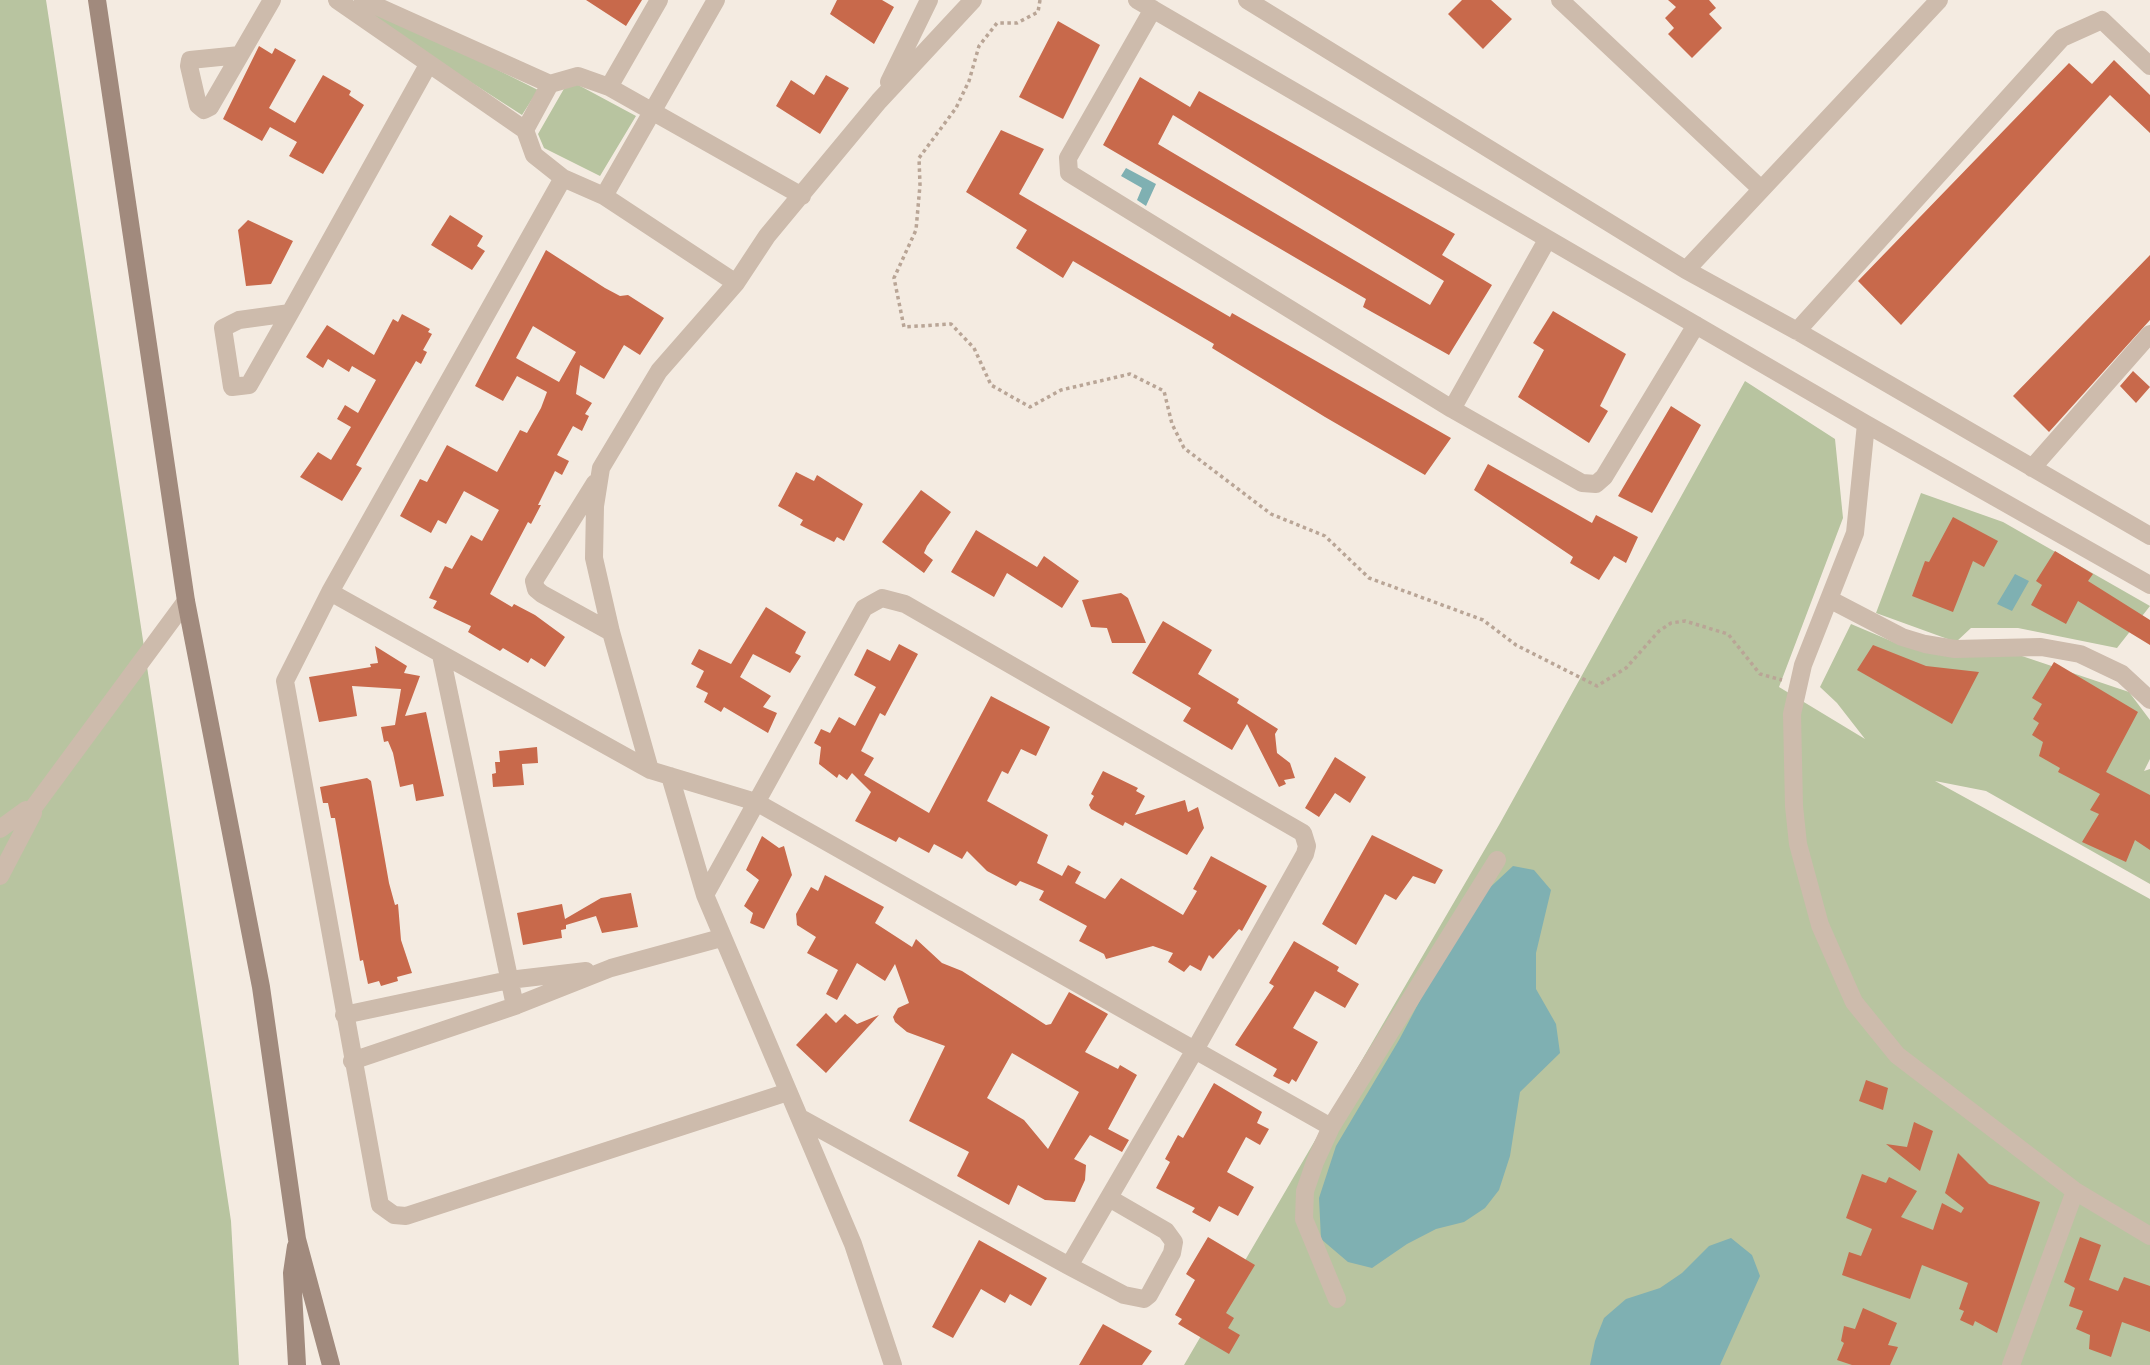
<!DOCTYPE html>
<style>
body{margin:0}
canvas{display:block;background:#f4ebe1}
</style>
<canvas width="2150" height="1365"></canvas>
<script>
const ctx = document.querySelector('canvas').getContext('2d');
ctx.lineJoin = 'round';
function fillPath(path, color) { ctx.fillStyle = color; ctx.fill(path, 'evenodd'); }
const shape = rows => new Path2D(rows.map(r => 'M' + r).join(''));
function trace(path, color, width, dash) { ctx.strokeStyle = color; ctx.lineWidth = width; ctx.lineCap = dash ? 'butt' : 'round'; ctx.setLineDash(dash || []); ctx.stroke(path); }
const green = shape([
 [0,0,46,0,231,1221,239,1365,0,1365],
 [358,0,538,90,522,115,363,13],
 [569,80,636,116,600,176,544,148,538,134],
 [1745,381,1835,439,1843,518,1779,687,1865,739,1837,703,1820,687,1851,624,1903,646,2010,652,2129,692,2150,720,2150,759,2144,771,2150,769,2150,884,1986,791,1935,781,2150,899,2150,1365,1184,1365,1499,825],
 [1921,493,2003,522,2150,606,2117,648,2018,628,1971,628,1956,642,1876,613]
]);
const water = shape([
 [1126,168,1156,184,1146,206,1137,200,1142,188,1121,176],
 [2015,574,2029,581,2012,611,1997,604],
 [1513,866,1534,870,1551,890,1536,953,1536,989,1556,1024,1560,1053,1520,1092,1510,1156,1499,1190,1485,1208,1464,1222,1436,1229,1407,1244,1372,1268,1348,1262,1321,1239,1319,1198,1336,1146,1399,1040,1443,957,1483,894],
 [1731,1238,1752,1255,1760,1276,1720,1365,1590,1365,1595,1341,1604,1318,1626,1299,1660,1288,1682,1273,1709,1246]
]);
const building = shape([
 [586,0,642,0,626,26],
 [837,0,882,0,894,7,874,44,830,14],
 [1462,0,1491,0,1512,19,1483,49,1448,14],
 [1668,0,1709,0,1716,8,1709,14,1722,28,1692,58,1668,34,1674,28,1665,18,1676,7],
 [1058,21,1100,45,1063,119,1019,97],
 [259,46,272,54,275,48,296,60,269,108,295,123,323,75,351,91,349,95,364,105,323,174,289,156,297,142,270,127,262,141,223,119],
 [2114,60,2150,95,2150,133,2110,95,1901,325,1858,281,2069,63,2092,84],
 [826,75,849,88,820,134,776,106,791,80,814,95],
 [1140,77,1190,107,1199,91,1455,234,1442,255,1492,285,1449,355,1363,307,1366,299,1103,145],
 [1173,115,1444,281,1430,305,1158,144],
 [1001,130,1044,149,1019,194,1230,317,1232,313,1451,438,1425,475,1325,417,1212,348,1214,344,1073,261,1063,278,1016,248,1027,230,966,192],
 [450,215,483,236,477,246,485,251,472,270,431,245],
 [248,220,293,241,271,284,246,286,238,230],
 [546,250,605,288,620,296,628,295,664,318,640,355,624,345,604,379,580,365,576,394,592,403,585,414,589,416,582,431,573,426,557,455,569,461,562,475,555,471,538,505,541,505,531,524,528,522,490,594,512,607,514,604,535,615,565,637,545,667,531,658,528,663,503,648,500,651,468,632,471,626,433,608,437,601,429,598,445,566,452,569,471,535,482,541,499,510,464,491,446,524,438,520,431,533,400,516,420,479,427,482,447,445,497,472,520,430,527,433,541,408,547,392,517,376,503,401,475,386],
 [533,326,576,352,559,382,516,358],
 [2150,255,2150,320,2049,432,2013,396],
 [1553,311,1626,354,1600,406,1608,411,1589,443,1518,397,1544,350,1533,343],
 [402,314,430,329,428,332,432,334,423,350,427,352,421,364,416,361,356,465,362,468,342,501,300,477,318,452,331,460,351,427,337,419,345,405,358,413,376,380,352,366,349,372,328,359,323,368,306,357,327,325,374,355,393,319,398,322],
 [2133,371,2150,387,2136,403,2120,386],
 [1671,406,1701,425,1652,513,1618,496],
 [1488,464,1592,523,1596,515,1638,537,1626,563,1614,556,1599,580,1570,563,1573,557,1474,490],
 [796,472,814,481,817,475,863,504,844,541,837,537,834,542,800,525,803,520,778,506],
 [921,490,951,512,927,546,924,553,933,560,924,573,882,542],
 [1953,517,1998,541,1984,567,1973,561,1953,612,1912,596,1925,561,1929,562],
 [976,530,1037,567,1044,556,1079,581,1062,608,1007,573,994,597,951,572],
 [2055,551,2093,574,2088,581,2150,620,2150,645,2078,601,2066,624,2031,605,2042,585,2036,581],
 [1121,593,1128,598,1146,643,1112,643,1107,628,1091,627,1082,600],
 [766,607,806,632,795,653,801,656,790,673,753,654,740,677,771,696,763,707,777,713,768,733,724,707,721,712,704,702,708,693,696,687,704,671,691,664,699,649,731,664],
 [1163,621,1212,650,1198,674,1239,699,1237,703,1278,729,1275,734,1277,753,1290,763,1295,778,1284,780,1286,784,1279,787,1247,724,1232,750,1183,721,1191,708,1132,673],
 [899,644,918,654,885,716,880,713,861,751,874,758,864,775,929,813,991,696,1050,727,1036,756,1021,749,1008,774,1002,771,987,801,1048,835,1037,863,1062,876,1068,865,1081,872,1075,883,1105,899,1121,878,1183,915,1197,891,1193,889,1211,856,1267,886,1242,931,1239,929,1213,959,1209,955,1201,971,1190,965,1184,972,1168,962,1173,953,1153,946,1106,959,1104,954,1079,941,1087,926,1039,900,1044,891,1020,881,1016,886,1006,881,987,871,967,851,962,859,934,844,929,853,899,837,896,842,855,821,871,792,852,773,847,780,839,774,837,778,819,764,821,747,814,743,821,729,830,733,839,717,855,726,876,687,854,675,867,649,890,661],
 [1873,645,1926,666,1979,672,1952,724,1857,670],
 [375,646,407,666,404,673,420,676,405,716,426,712,444,796,416,801,413,784,400,787,393,753,388,741,384,742,381,727,395,725,401,689,352,686,357,716,319,722,309,677,371,667,370,664,378,663],
 [2054,662,2138,712,2106,772,2150,795,2150,850,2135,840,2126,862,2082,842,2099,814,2090,810,2100,794,2058,772,2060,768,2039,756,2043,742,2032,735,2039,723,2033,719,2042,704,2032,698],
 [537,747,538,763,522,764,524,785,493,787,492,774,496,773,495,762,500,762,499,751],
 [1335,757,1366,777,1350,803,1335,793,1319,817,1305,808],
 [1103,771,1138,788,1136,791,1145,796,1135,815,1185,800,1188,812,1198,807,1204,828,1187,855,1125,822,1123,826,1091,809,1089,805,1094,796,1091,794],
 [367,778,371,781,389,883,395,905,398,904,401,940,412,973,397,977,398,981,381,986,379,981,368,984,363,960,360,961,335,818,331,818,328,803,323,803,320,787],
 [1372,835,1443,870,1435,884,1413,876,1396,900,1385,894,1356,945,1322,924],
 [762,836,779,848,784,846,792,875,764,929,750,923,753,913,744,906,759,880,746,870],
 [825,875,884,907,875,923,912,947,916,939,942,963,962,971,1046,1025,1051,1024,1069,992,1108,1014,1085,1052,1118,1069,1120,1065,1137,1075,1108,1129,1129,1140,1122,1152,1090,1135,1074,1159,1086,1165,1085,1180,1075,1202,1045,1200,1018,1185,1009,1205,957,1176,969,1152,909,1121,945,1046,907,1032,895,1022,893,1017,898,1008,909,1003,895,964,885,981,857,963,837,1000,826,994,838,970,807,953,816,937,797,925,796,914,811,887,818,891],
 [1012,1053,1079,1092,1048,1149,1024,1120,987,1098],
 [631,893,638,927,602,933,596,916,566,925,566,929,561,930,562,938,523,945,517,913,562,904,565,919,601,898],
 [1294,941,1339,967,1337,971,1359,984,1345,1008,1315,991,1293,1028,1318,1042,1296,1082,1292,1079,1289,1084,1273,1076,1277,1069,1235,1045,1274,986,1269,983],
 [826,1013,836,1023,845,1014,857,1024,879,1015,826,1073,796,1045],
 [1866,1080,1888,1088,1883,1110,1859,1101],
 [1214,1083,1262,1112,1257,1123,1269,1129,1260,1145,1246,1137,1227,1172,1254,1187,1238,1216,1219,1206,1210,1222,1192,1212,1195,1208,1156,1188,1170,1162,1165,1159,1178,1135,1183,1138],
 [1914,1122,1933,1131,1920,1171,1886,1144,1907,1147],
 [1958,1153,1989,1184,2040,1202,1997,1333,1975,1321,1973,1326,1960,1320,1964,1311,1959,1309,1968,1283,1922,1265,1910,1299,1842,1275,1849,1252,1861,1256,1872,1229,1846,1218,1862,1174,1886,1183,1889,1177,1917,1191,1901,1217,1933,1230,1942,1203,1961,1213,1964,1208,1945,1193],
 [1208,1237,1255,1265,1226,1313,1234,1318,1228,1328,1240,1335,1229,1354,1178,1324,1182,1319,1175,1315,1195,1280,1186,1274],
 [2080,1237,2101,1245,2089,1280,2118,1291,2124,1277,2150,1286,2150,1332,2122,1322,2111,1357,2089,1349,2090,1335,2076,1329,2083,1311,2069,1306,2075,1288,2064,1282],
 [979,1240,1047,1278,1031,1306,1010,1294,1005,1303,981,1289,953,1338,932,1327],
 [1863,1308,1897,1323,1888,1345,1898,1347,1890,1365,1852,1365,1837,1360,1844,1343,1841,1341,1844,1326,1855,1329],
 [1103,1324,1152,1351,1142,1365,1079,1365]
]);
const path = shape([
 [1040,0,1038,12,1017,23,997,23,979,46,969,81,956,108,919,158,920,185,916,230,894,278,904,327,951,324,974,348,991,385,1030,407,1061,390,1130,374,1164,391,1172,424,1184,448,1271,514,1325,536,1369,578,1483,620,1516,645,1597,686,1626,668,1659,631,1671,623,1685,621,1728,634,1760,674,1782,680]
]);
const street = shape([
 [337,0,525,130,534,155,563,178,604,196,716,0],
 [363,0,550,84,578,76,609,87,802,196],
 [1137,0,1866,424,2150,585],
 [1247,0,1686,270,1797,331,2150,536],
 [1560,0,1761,189],
 [1153,9,1068,158,1069,173,1452,409,1582,483,1596,484,1604,477,1696,325],
 [240,55,190,60,189,66,198,105,204,110,210,107,272,0],
 [889,82,929,0],
 [609,87,659,0],
 [525,130,550,84],
 [563,178,330,592,285,681,380,1205,394,1215,406,1216,788,1092],
 [604,196,736,283],
 [1686,270,1939,0],
 [290,313,239,320,223,328,232,387,249,385,290,313,428,65],
 [1797,331,2062,38,2102,20,2150,66],
 [1452,409,1547,240],
 [1866,424,1855,533,1803,665,1792,714,1794,806,1798,844,1820,925,1854,1002,1897,1055,2075,1191,2150,1236],
 [2032,468,2150,334],
 [595,483,534,581,536,589,542,594,611,632],
 [330,592,650,770,756,802,1331,1127],
 [1829,599,1902,637,1925,644,1955,649,2041,647,2080,654,2122,674,2150,700],
 [441,655,515,1006],
 [650,770,611,632,594,558,595,506,601,468,659,371,736,283,767,236,879,101,973,0],
 [670,776,705,895,853,1244,893,1365],
 [31,811,186,601],
 [0,829,26,810,33,813,0,876],
 [705,895,864,608,882,598,905,604,1303,833,1307,846,1305,854,1196,1048,1069,1266],
 [344,1015,509,980,586,971],
 [352,1061,515,1006,611,968,721,938],
 [802,1119,1069,1266,1124,1295,1144,1299,1149,1295,1172,1253,1174,1242,1166,1231,1109,1198],
 [1337,1299,1304,1219,1305,1191,1315,1162,1331,1127,1497,860],
 [2011,1365,2075,1191]
]);
const secondary = shape([
 [97,0,186,601,261,987,297,1239,331,1365],
 [296,1246,292,1273,297,1365]
]);
fillPath(green, '#b8c4a0');
fillPath(water, '#7fb0b2');
fillPath(building, '#c8694b');
trace(path, '#b9a596', 3.5, [3.5, 3.5]);
trace(street, '#cdbbac', 18);
trace(secondary, '#a18a7d', 18);
</script>
